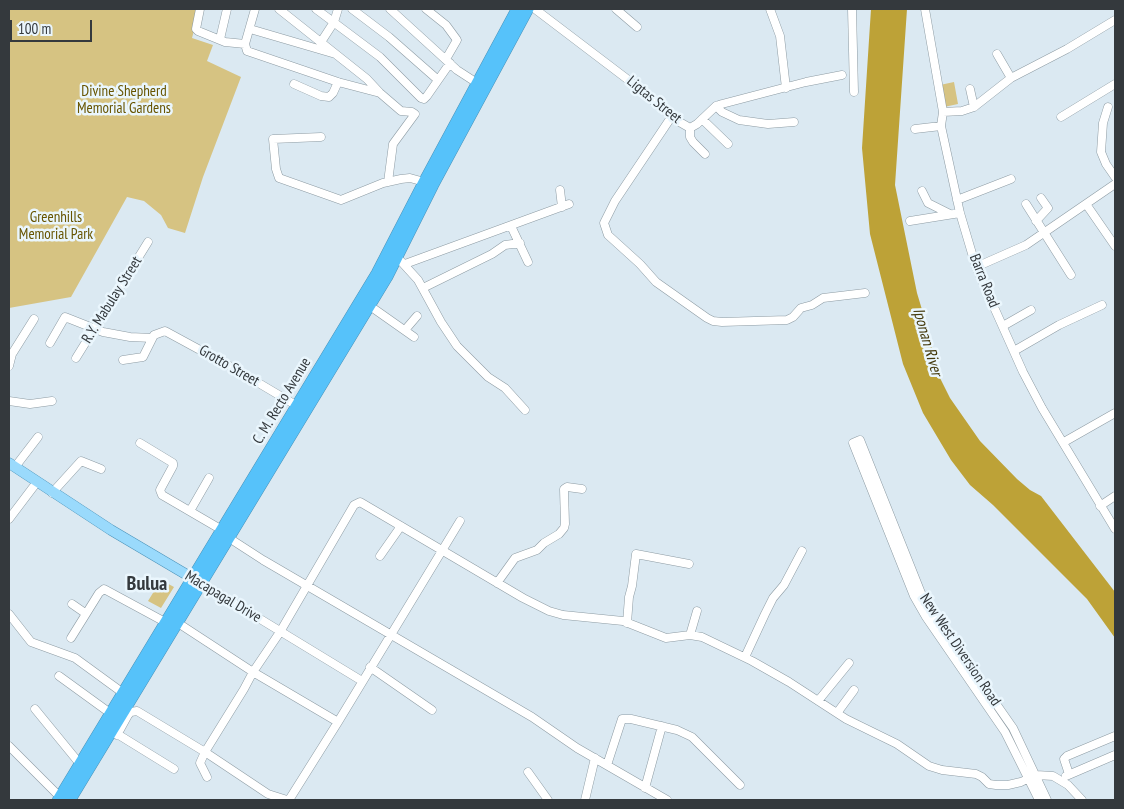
<!DOCTYPE html>
<style>
body{margin:0}
#map{position:relative;width:1124px;height:809px;overflow:hidden;background:#dbe9f2;font-family:"PT Sans Narrow",sans-serif}
canvas{display:block}
.frame{position:absolute;inset:0;border:10px solid #34393d;pointer-events:none}
.scale{position:absolute;left:10px;top:20px;width:82px;height:22px;box-sizing:border-box;border:2px solid #34393d;border-top:0;padding-left:6px;font-size:15px;line-height:18px;white-space:nowrap;color:#34393d;-webkit-text-stroke:4px #eaf6fd;paint-order:stroke}
</style>
<div id="map">
<canvas width="1124" height="809"></canvas>
<div class="frame"></div>
<div class="scale">100 m</div>
</div>
<script>
const ctx = document.querySelector('canvas').getContext('2d');
ctx.lineJoin = 'round';
function fillPath(path, color) { ctx.fillStyle = color; ctx.fill(path, 'evenodd'); }
const shape = rows => new Path2D(rows.map(r => 'M' + r).join(''));
function trace(path, color, width, dash) { ctx.strokeStyle = color; ctx.lineWidth = width; ctx.lineCap = dash ? 'butt' : 'round'; ctx.setLineDash(dash || []); ctx.stroke(path); }
function label(font, color, halo, rows, align = 'center') {
  ctx.font = font + ' "PT Sans Narrow",sans-serif'; ctx.lineWidth = 5; ctx.setLineDash([]); ctx.textBaseline = 'middle'; ctx.strokeStyle = halo; ctx.fillStyle = color; for (const [text, x, y, turn = 0] of rows) {
    ctx.save(); ctx.translate(x, y); ctx.rotate((+turn || 0) * Math.PI / 180); ctx.textAlign = isNaN(turn) ? turn : align; if (halo) ctx.strokeText(text, 0, 0); ctx.fillText(text, 0, 0); ctx.restore();
  }
}
const green = shape([
 [9,9,192,9,199,11,192,38,213,45,207,61,241,77,203,177,185,233,168,228,161,215,144,201,127,197,71,297,9,308],
 [954,82,958,104,944,107,940,85],
 [161,580,174,587,161,608,148,601]
]);
const water = shape([
 [871,9,907,9,895,185,917,293,923,313,939,376,950,398,980,441,1017,479,1030,490,1041,496,1115,592,1115,638,1087,599,993,505,970,485,951,460,923,413,903,364,870,234,862,148]
]);
const minor = shape([
 [200,9,196,29,198,31,225,42,245,44],
 [255,9,245,44,247,51,338,82,380,93],
 [279,9,367,79,380,93,401,111,412,112,415,114,393,144,388,182],
 [316,9,380,57,421,98,424,99,427,96,450,63],
 [352,9,389,37,438,80],
 [390,9,457,70,477,83],
 [426,9,446,25,457,40,446,59],
 [535,9,631,82,676,120,690,128],
 [616,9,637,27],
 [770,9,780,36,786,88],
 [852,9,854,92],
 [925,9,943,112,941,126,960,213,976,267,1023,372,1042,408,1115,529],
 [250,29,332,53],
 [220,39,227,9],
 [321,42,334,22,338,9],
 [997,54,1011,78],
 [294,84,321,96,329,97,333,93,338,82],
 [970,89,974,107],
 [716,106,722,112,739,120,768,124,794,122],
 [1108,107,1103,123,1101,152,1106,164,1115,177],
 [943,112,962,111,974,107,1011,78,1067,49,1115,20],
 [672,116,615,201,604,223,608,235,640,264,656,282,707,318,713,321,722,322,787,320,793,317,801,308,812,305,823,298,865,293],
 [1061,117,1115,84],
 [702,119,728,144],
 [690,128,697,124,716,106,722,104,806,82,842,75],
 [690,128,690,137,693,142,705,154],
 [915,129,941,126],
 [321,137,273,139,276,169,279,178,341,200,383,183,401,179,410,178,428,183],
 [560,190,562,207],
 [922,191,928,203,950,214],
 [957,200,1011,179],
 [1026,204,1071,275],
 [1086,204,1115,246],
 [910,221,960,213],
 [1036,221,1048,208,1041,198],
 [511,226,528,262],
 [398,258,418,280,441,322,457,346,488,377,505,388,525,410],
 [405,264,569,204],
 [976,267,1026,245,1115,184],
 [423,288,492,254,505,245,520,243],
 [370,306,414,337],
 [1003,326,1031,310],
 [405,330,417,316],
 [50,343,65,317,103,332,130,337,152,338],
 [1014,351,1059,325,1102,305],
 [76,358,148,242],
 [123,360,143,357,154,335,165,331,235,369,299,407],
 [9,366,12,354,34,319],
 [9,401,30,404,52,401],
 [1064,442,1115,413],
 [140,443,173,463,173,466,160,490,162,495,222,530],
 [15,467,38,437],
 [52,493,81,461,101,469],
 [1100,506,1115,496],
 [190,511,209,478],
 [9,519,37,482],
 [229,538,263,560,532,717,577,748,667,800],
 [380,556,401,526],
 [201,583,362,681],
 [497,583,515,558,537,550,544,543,559,534,564,528,565,524,564,489,567,487,582,489],
 [72,604,85,613],
 [9,614,31,642,75,658,123,693],
 [178,623,253,672,338,722],
 [627,623,629,597,632,586,636,554,689,564],
 [690,635,697,611],
 [71,638,99,593,104,589,165,622],
 [745,657,765,614,773,598,784,585,802,551],
 [370,667,432,710],
 [59,676,110,713],
 [818,701,849,663],
 [35,709,80,764],
 [837,713,854,690],
 [114,732,174,769],
 [117,735,128,715,131,712,137,711,205,752,268,794,287,800],
 [9,746,60,797],
 [607,765,622,719,631,719,677,730,692,737,740,785],
 [528,772,548,800],
 [1069,774,1064,759,1067,756,1115,736],
 [1066,776,1115,755],
 [207,777,200,763,205,752,244,689,253,672,280,632,354,505,360,502,523,598,549,611,563,615,623,621,666,638,690,635,702,637,752,661,789,682,846,719,897,744,929,766,942,770,976,774,982,777,989,784,996,785,1008,785,1021,782,1036,775,1053,776,1068,785,1082,800],
 [645,788,662,726],
 [287,800,289,800,338,722,460,521],
 [585,800,595,758],
 [1039,800,1005,732,926,617,914,596,853,443,860,440,921,593,932,612,1013,728,1047,800]
]);
const major = shape([
 [9,463,111,530,199,582]
]);
const highway = shape([
 [58,800,377,273,424,182,517,9],
 [70,800,387,277,433,185,528,9]
]);
const parkNames = [
 ["Divine Shepherd",124,92],
 ["Memorial Gardens",124,109],
 ["Greenhills",56,218],
 ["Memorial Park",56,235]
];
const streetNames = [
 ["Ligtas Street",654,100,39],
 ["Barra Road",984,281,68],
 ["R.Y. Mabulay Street",112,300,-58],
 ["Grotto Street",229,366,30],
 ["C. M. Recto Avenue",282,401,-59],
 ["Macapagal Drive",223,597,31],
 ["New West Diversion Road",960,650,56]
];
const waterNames = [
 ["Iponan River",927,342,74]
];
const districtNames = [
 ["Bulua",147,584]
];
fillPath(green, '#d6c382');
fillPath(water, '#bda237');
trace(minor, '#8d9ba3', 9);
trace(major, '#4a92b8', 11);
trace(highway, '#4a92b8', 12);
trace(minor, '#fff', 8);
trace(major, '#9adafc', 10);
trace(highway, '#56c2fa', 11);
label('15px', '#675400', '#eaf6fd', parkNames);
label('15px', '#34393d', '#eaf6fd', streetNames);
label('italic 16px', '#463b0e', '#eaf6fd', waterNames);
label('bold 20px', '#34393d', '#eaf6fd', districtNames);
</script>
